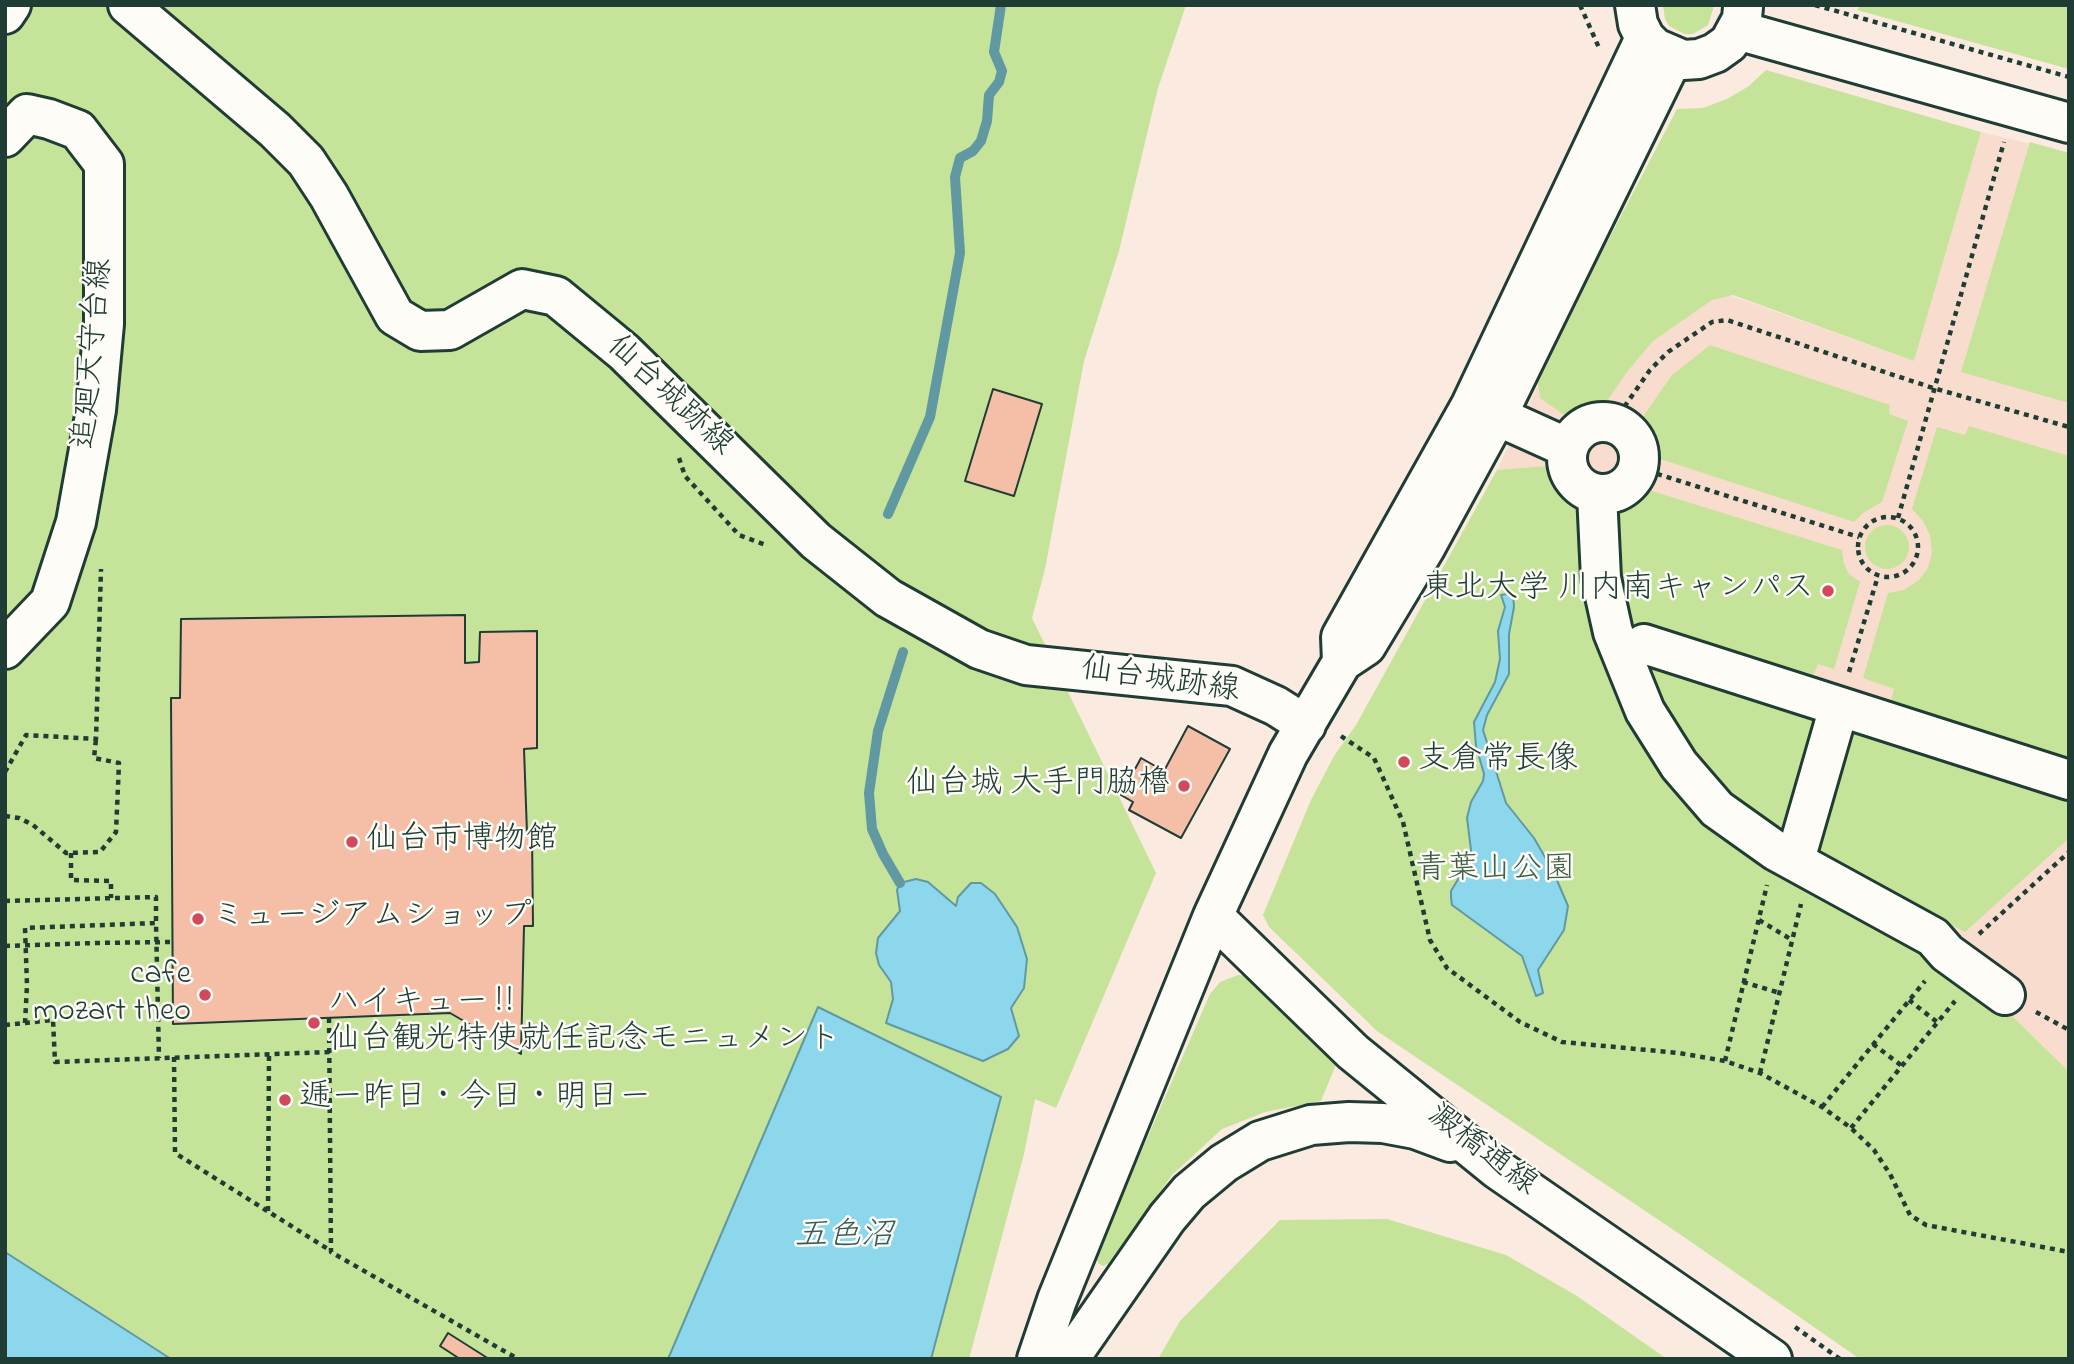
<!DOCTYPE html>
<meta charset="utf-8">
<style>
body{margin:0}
#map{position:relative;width:2074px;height:1364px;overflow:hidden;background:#faeadf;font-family:"Indie Flower",sans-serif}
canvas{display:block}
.frame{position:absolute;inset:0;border:7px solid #1f3d34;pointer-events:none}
</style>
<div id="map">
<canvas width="2074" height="1364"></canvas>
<div class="frame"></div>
</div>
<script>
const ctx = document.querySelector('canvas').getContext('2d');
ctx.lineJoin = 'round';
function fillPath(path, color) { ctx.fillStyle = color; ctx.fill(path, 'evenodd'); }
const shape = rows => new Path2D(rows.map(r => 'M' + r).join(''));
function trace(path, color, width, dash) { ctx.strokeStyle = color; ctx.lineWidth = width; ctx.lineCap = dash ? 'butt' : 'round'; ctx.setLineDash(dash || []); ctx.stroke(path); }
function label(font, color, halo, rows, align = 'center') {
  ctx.font = font + ' "Indie Flower","Klee One",sans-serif'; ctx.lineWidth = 5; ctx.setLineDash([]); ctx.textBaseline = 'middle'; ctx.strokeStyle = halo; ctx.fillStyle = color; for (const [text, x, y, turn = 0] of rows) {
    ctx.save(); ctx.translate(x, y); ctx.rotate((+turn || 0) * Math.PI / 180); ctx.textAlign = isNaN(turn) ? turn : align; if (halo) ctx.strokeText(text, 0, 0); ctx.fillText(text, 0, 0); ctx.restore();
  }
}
const built = shape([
 [1981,132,2069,153,2069,1094,1764,859,1682,799,1650,753,1470,521,1497,470,1603,250,1914,361]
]);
const green = shape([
 [5,5,1186,5,1158,88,1119,251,1084,361,1045,569,1032,618,1156,873,1056,1108,1035,1099,1024,1154,969,1359,5,1359],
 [1663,5,1713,5,1713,9,1708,25,1693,34,1685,34,1669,26,1665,19],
 [1861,5,2069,5,2069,69,1857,10],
 [1766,70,1981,132,1914,361,1733,295,1712,300,1653,341,1627,372,1603,407,1583,408,1567,417,1540,398,1538,383,1603,250,1677,109,1703,108,1727,99,1749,86],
 [2030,142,2069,153,2069,403,1961,372],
 [1710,345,1890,405,1889,414,1908,421,1882,502,1863,513,1854,522,1660,459,1657,445,1648,430,1640,421,1672,375],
 [1969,426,2069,456,2069,764,1889,709,1894,689,1863,678,1888,593,1904,590,1919,580,1928,568,1932,553,1930,535,1923,521,1912,509,1937,427,1965,435],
 [1550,466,1582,516,1650,753,1682,799,1764,859,1935,954,2003,1007,2069,1072,2069,1359,1860,1359,1684,1237,1377,1031,1269,927,1263,915,1311,800,1334,756,1356,725,1497,470],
 [1649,490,1842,550,1844,564,1849,574,1860,582,1834,669,1818,664,1810,684,1627,623,1617,586,1613,513,1628,509,1640,500],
 '1865 547a22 22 0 1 1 44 0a22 22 0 1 1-44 0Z',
 [1648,663,1820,719,1786,837,1714,785,1661,708],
 [1850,730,2069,797,2069,838,1965,932,1815,851],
 [1238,975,1249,976,1337,1062,1321,1101,1265,1112,1222,1129,1172,1175,1108,1264,1103,1266,1098,1263,1097,1259,1101,1244,1210,994,1220,982],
 [1387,1219,1506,1255,1577,1296,1667,1359,1158,1359,1180,1321,1280,1220]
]);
const water = shape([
 [1513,593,1514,607,1509,634,1509,674,1487,715,1483,730,1506,803,1534,838,1553,871,1568,906,1564,930,1538,970,1543,993,1536,996,1522,956,1452,905,1451,898,1451,891,1469,861,1471,850,1467,818,1471,802,1483,781,1484,774,1476,746,1474,722,1495,682,1500,659,1498,631,1505,607,1501,595,1513,593],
 [916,879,928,882,956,906,958,897,971,883,981,883,995,894,1017,927,1027,959,1024,988,1011,1008,1019,1036,1008,1049,983,1061,886,1023,893,999,891,982,879,965,876,953,878,938,900,911,897,890,900,883,916,879],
 [818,1007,1001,1097,931,1359,668,1359,818,1007],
 [5,1252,171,1359,5,1359,5,1252]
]);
const stream = shape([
 [888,514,930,417,960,253,955,177,960,158,973,151,981,141,987,121,989,95,999,82,1002,71,994,52,1001,5],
 [900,883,883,854,872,829,869,793,878,731,903,652]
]);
const building = shape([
 [993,389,1042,404,1014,496,965,481,993,389],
 [465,615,465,663,479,662,480,632,537,631,537,748,524,749,527,833,532,833,533,926,524,926,521,1054,450,1013,173,1024,171,698,180,698,181,619,465,615],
 [1188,726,1230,749,1181,838,1129,810,1133,802,1121,795,1141,758,1164,771,1188,726],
 [448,1333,489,1359,460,1359,440,1346,448,1333]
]);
const path = shape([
 [1580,5,1600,50],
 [1815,5,2069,77],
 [1613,423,1650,370,1668,352,1712,322,1727,320,1933,388,2069,427],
 [679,458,685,476,739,535,766,545],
 [1638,468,1859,537],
 '1858 547a30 30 0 1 1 60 0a30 30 0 1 1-60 0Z',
 [1898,518,2004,142],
 [1849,672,1878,576],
 [1341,736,1374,758,1403,822,1430,940,1447,968,1520,1022,1562,1042,1679,1053,1725,1061,1760,1073,1822,1107,1851,1128,1874,1150,1890,1174,1910,1215,1926,1225,2069,1252],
 [5,772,26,735,96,739,101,569],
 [5,816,19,818,33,825,66,853,100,852,116,832,119,763,94,758,96,739],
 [71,853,71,880,111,881,111,898],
 [5,901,156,897,156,923],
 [1759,920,1792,940],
 [1979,934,2069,852],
 [5,946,95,943],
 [1743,982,1780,993],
 [1909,1000,1937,1022],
 [2036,1012,2069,1030],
 [329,1018,331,1252,518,1359],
 [25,1023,27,985,25,928,156,923,159,1058],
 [5,1025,53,1020,55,1062,330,1052],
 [1873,1044,1902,1066],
 [174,1057,175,1153,331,1251],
 [1725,1061,1767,885],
 [1760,1073,1801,904],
 [1822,1107,1925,981],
 [1851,1128,1955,1001],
 [268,1211,269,1054],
 [1795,1327,1840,1359]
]);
const minor = shape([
 [128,5,275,130,306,161,329,196,395,316,420,331,450,330,522,289,556,296,624,352,816,541,888,598,979,649,1026,665,1232,686,1276,706,1306,725],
 [1635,5,1638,24,1645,38,1655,48,1683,60,1699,59,1715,53,1729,43,1742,19,1743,7],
 [5,14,11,5],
 [1737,30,2069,123],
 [5,137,27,114,49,119,78,130,104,164,104,324,96,410,76,522,50,602,5,649],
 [1497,416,1568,448],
 '1567 458a36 36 0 1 1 72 0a36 36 0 1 1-72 0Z',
 [1597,494,1601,578,1613,632,1645,711,1679,765,1717,809,1776,851,1933,937,1947,953,2005,995],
 [1644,644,2069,780],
 [1342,662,1341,637,1471,405,1645,38],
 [1795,860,1839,707],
 [1213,916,1353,1052,1497,1169,1772,1359],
 [1037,1359,1057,1300,1213,916,1288,754,1342,662,1366,646,1425,548,1497,416,1673,57],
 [1069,1359,1167,1218,1189,1192,1224,1163,1260,1141,1311,1125,1349,1122,1383,1123,1415,1129,1450,1142]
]);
const pathBridge = shape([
 [95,943,172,942]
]);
const markers = [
 [1828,591,7,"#d1495b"],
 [1404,762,7,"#d1495b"],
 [1184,786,7,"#d1495b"],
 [352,842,7,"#d1495b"],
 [198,919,7,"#d1495b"],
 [205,995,7,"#d1495b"],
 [314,1023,7,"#d1495b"],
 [285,1100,7,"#d1495b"]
];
const streetNames = [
 ["追廻天守台線",95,354,-85],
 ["仙台城跡線",668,397,43],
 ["仙台城跡線",1160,682,8],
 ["澱橋通線",1481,1152,37]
];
const poiNames = [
 ["東北大学 川内南キャンパス",1814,591,"right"],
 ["支倉常長像",1418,762],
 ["仙台城 大手門脇櫓",1170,786,"right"],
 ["仙台市博物館",366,842],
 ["ミュージアムショップ",212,919],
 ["cafe",191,977,"right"],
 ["mozart theo",191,1014,"right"],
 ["ハイキュー‼",328,1005],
 ["仙台観光特使就任記念モニュメント",328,1042],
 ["逓ー昨日・今日・明日ー",299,1100]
];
const parkNames = [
 ["青葉山公園",1495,872]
];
const waterNames = [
 ["五色沼",844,1239]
];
fillPath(built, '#f8ddce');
fillPath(green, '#c6e39a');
fillPath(water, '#8cd7ec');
trace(water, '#6099a2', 2);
trace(stream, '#6099a2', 10);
fillPath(building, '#f4bfa6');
trace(building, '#1f3d34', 2);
trace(minor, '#1f3d34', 44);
trace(path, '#1f3d34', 4.5, [5, 5]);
trace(minor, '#fdfcf7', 38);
trace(pathBridge, '#1f3d34', 4.5, [5, 5]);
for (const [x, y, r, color] of markers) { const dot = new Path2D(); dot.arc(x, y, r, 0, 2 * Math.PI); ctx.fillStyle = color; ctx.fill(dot); trace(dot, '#fdfcf7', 2.5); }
label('32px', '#1f3d34', '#fdfcf7', streetNames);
label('32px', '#1f3d34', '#fdfcf7', poiNames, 'left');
label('32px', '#405e48', '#fdfcf7', parkNames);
label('italic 33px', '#355c59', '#fdfcf7', waterNames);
</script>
